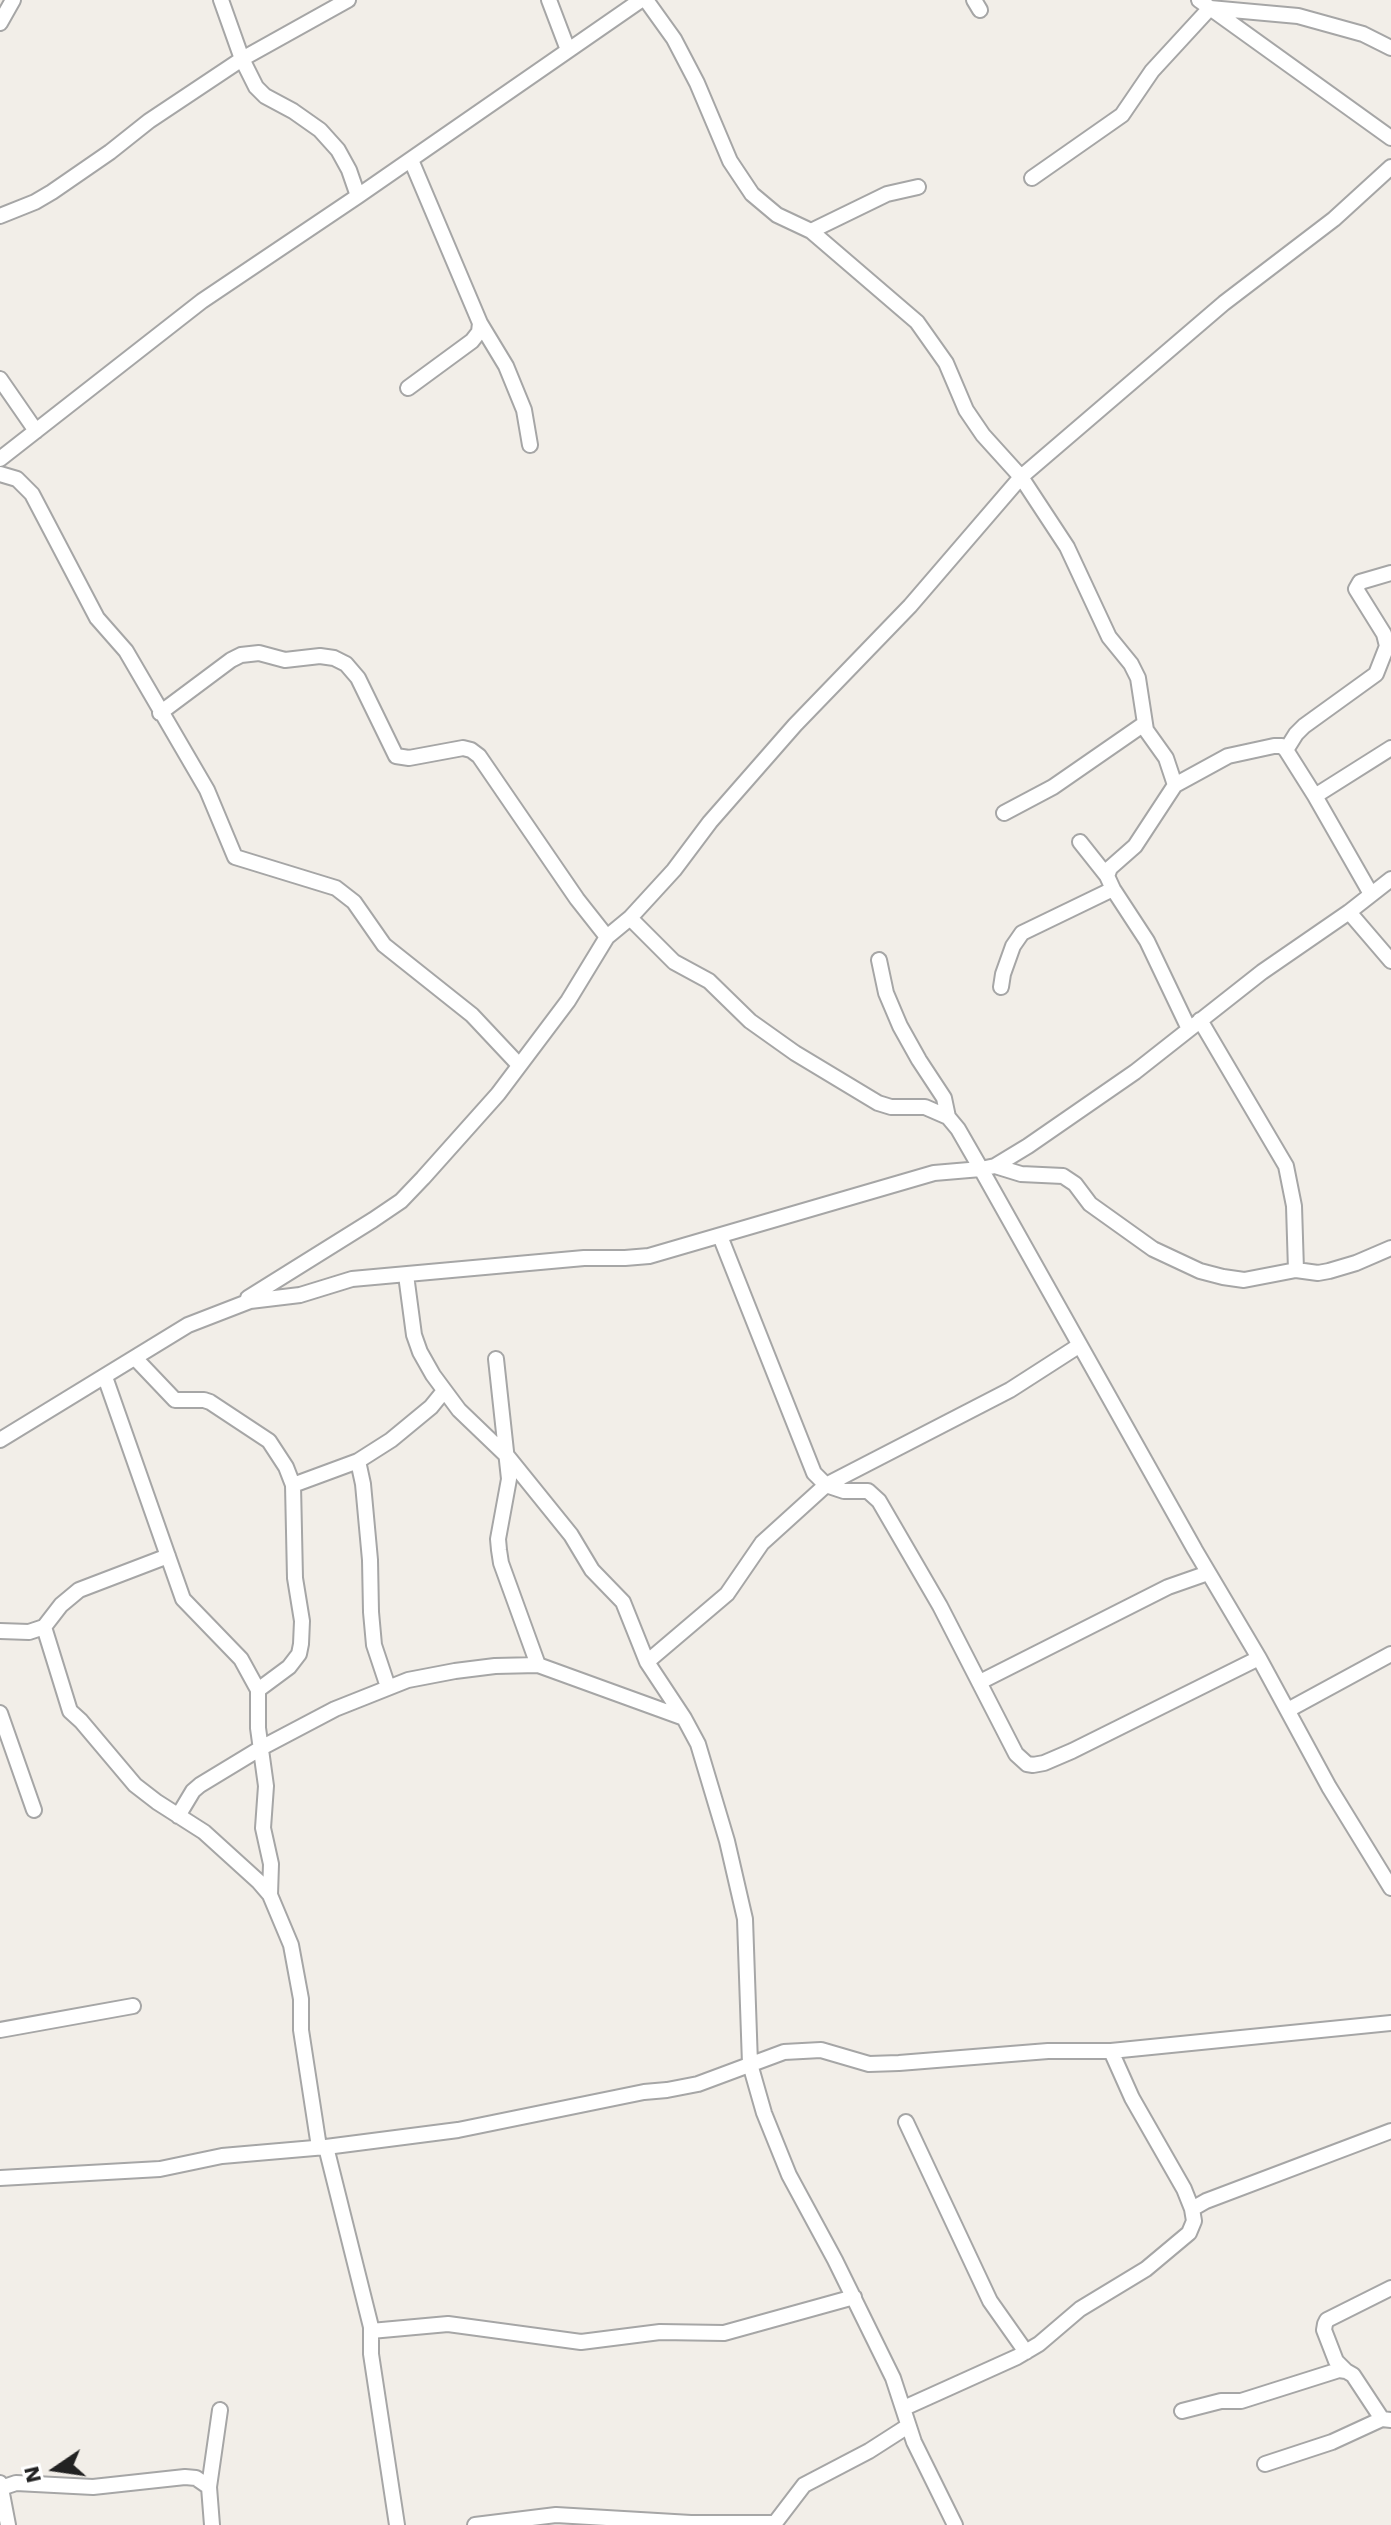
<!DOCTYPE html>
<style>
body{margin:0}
#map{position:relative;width:1391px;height:2525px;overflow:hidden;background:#f2eee8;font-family:"Work Sans",sans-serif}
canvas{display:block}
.north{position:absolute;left:16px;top:2429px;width:80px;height:80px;-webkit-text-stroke:6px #fff;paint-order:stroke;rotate:257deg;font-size:22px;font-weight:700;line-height:32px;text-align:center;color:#222}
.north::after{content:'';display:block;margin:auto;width:28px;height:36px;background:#222;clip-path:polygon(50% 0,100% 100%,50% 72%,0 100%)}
</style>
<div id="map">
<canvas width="1391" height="2525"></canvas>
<div class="north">N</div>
</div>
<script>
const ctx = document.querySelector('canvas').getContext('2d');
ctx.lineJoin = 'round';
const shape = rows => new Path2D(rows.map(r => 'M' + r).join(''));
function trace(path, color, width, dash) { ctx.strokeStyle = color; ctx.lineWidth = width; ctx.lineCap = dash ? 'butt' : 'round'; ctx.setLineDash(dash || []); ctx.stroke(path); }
const minor = shape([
 [221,0,242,59,256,87,265,96,293,111,320,130,338,150,349,170,358,196],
 [549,0,568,50],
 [646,0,674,39,697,83,730,161,752,194,777,215,811,231,917,322,946,363,966,410,983,435,1021,477,1067,547,1109,637,1131,664,1138,678,1146,730,1166,758,1175,785,1135,846,1110,868,1107,876,1113,889,1147,941,1189,1029],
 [974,0,980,10],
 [1199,0,1391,138],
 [0,23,13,0],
 [1032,178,1122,115,1152,71,1210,8,1298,16,1363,34,1391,48],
 [0,216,35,202,52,192,110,152,149,121,242,59,348,0],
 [811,231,887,194,918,187],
 [480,323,506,366,524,410,530,445],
 [0,379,36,431],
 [408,388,472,341,479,332,480,323,411,160],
 [0,459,202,301,358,196,641,0],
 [0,474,17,479,32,494,97,618,126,651,207,790,235,857,336,888,354,902,384,945,472,1015,519,1065],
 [160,713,231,660,241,655,259,653,285,660,320,656,334,658,346,664,358,678,396,756,409,758,463,748,471,750,479,756,577,899,607,937],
 [1286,750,1296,734,1304,726,1376,674,1387,646,1384,634,1356,589,1360,582,1391,573],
 [1175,785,1228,756,1274,746,1282,746,1286,750,1315,796],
 [1004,813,1053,787,1144,724],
 [1080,842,1107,876],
 [1371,894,1315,796,1391,748],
 [1349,912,1391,961],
 [630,918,674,962,709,981,750,1021,795,1053,878,1103,891,1107,925,1107,948,1117,958,1129,981,1169,995,1166,1028,1146,1135,1072,1262,972,1349,912,1391,879],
 [879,960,886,993,900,1026,919,1060,944,1098,948,1117],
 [1001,987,1003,974,1013,946,1022,933,1113,889],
 [1200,1020,1286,1166,1294,1206,1296,1270],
 [995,1166,1021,1174,1063,1176,1075,1184,1090,1204,1153,1249,1200,1271,1223,1277,1244,1280,1296,1270,1318,1273,1329,1271,1356,1263,1391,1248],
 [720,1236,814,1473,826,1485,844,1491,868,1491,879,1501,940,1606,1016,1754,1027,1764,1033,1765,1044,1763,1072,1751,1259,1658],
 [406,1275,414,1335,420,1352,433,1375,459,1410,508,1457,571,1535,592,1570,623,1602,647,1662,684,1718,698,1744,727,1841,745,1919,750,2064,764,2113,789,2175,835,2260,893,2378,914,2442,955,2525],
 [248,1298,373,1220,401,1201,423,1178,498,1094,568,1001,607,937,630,918,674,870,710,822,795,725,910,606,1021,477,1224,303,1334,219,1391,167],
 [135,1358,175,1400,204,1400,210,1402,269,1441,286,1467,293,1485,295,1578,302,1621,301,1644,299,1654,289,1667,258,1690],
 [496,1359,509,1479,498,1539,499,1550,501,1563,538,1665],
 [105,1377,183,1599,241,1659,258,1690,258,1728,266,1786,263,1828,271,1864,270,1895],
 [0,1440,188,1325,250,1301,300,1295,352,1279,584,1258,625,1258,649,1256,934,1173,981,1169,1195,1550,1259,1658,1329,1787,1391,1888],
 [358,1461,363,1484,370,1560,371,1612,374,1645,388,1687],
 [293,1485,358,1461,391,1440,431,1407,444,1391],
 [44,1627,70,1711,81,1721,135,1785,157,1802,204,1832,258,1881,270,1895,291,1945,301,1999,301,2030,319,2147],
 [0,1631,29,1632,44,1627,61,1605,79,1590,168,1556],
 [647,1662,727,1594,762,1543,826,1485,1010,1390,1080,1345],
 [980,1682,1168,1587,1208,1573],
 [1288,1710,1391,1654],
 [0,1713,34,1810],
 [178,1816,193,1791,200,1785,261,1748,335,1709,408,1680,455,1671,495,1666,538,1665,684,1718],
 [0,2030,133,2006],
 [906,2122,990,2301,1026,2352],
 [326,2147,371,2327,371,2354,397,2525],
 [0,2178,160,2169,222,2156,326,2147,458,2130,644,2092,667,2090,698,2084,784,2052,821,2050,869,2064,899,2063,1048,2051,1111,2051,1391,2023],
 [1192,2209,1206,2201,1391,2131],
 [371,2331,448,2324,581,2342,660,2332,724,2333,854,2297],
 [1346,2371,1336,2361,1324,2330,1325,2324,1327,2320,1391,2288],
 [904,2408,1017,2357,1039,2344,1080,2309,1146,2269,1189,2233,1194,2221,1192,2209,1184,2189,1132,2098,1111,2051],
 [1182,2411,1221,2401,1241,2401,1339,2370,1346,2371,1353,2375,1382,2419,1391,2420],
 [1265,2464,1332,2442,1382,2419],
 [0,2483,8,2525],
 [1,2488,16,2483,93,2487,185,2477,196,2478,209,2487],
 [212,2525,209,2487,220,2410],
 [475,2525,556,2515,691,2523,775,2523,804,2485,869,2451,908,2426]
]);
trace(minor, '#a6a6a6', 18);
trace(minor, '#fff', 14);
</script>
